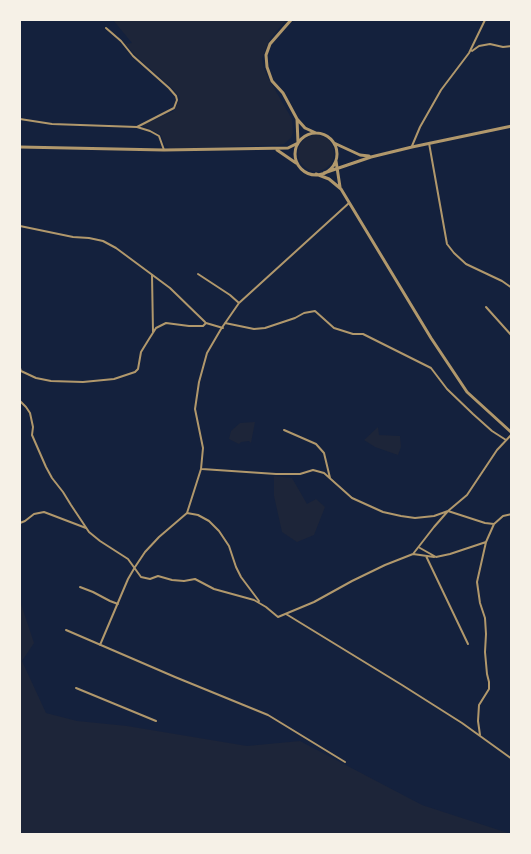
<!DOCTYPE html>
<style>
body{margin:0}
#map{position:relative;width:531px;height:854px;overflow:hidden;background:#14213d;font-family:"Fira Sans",sans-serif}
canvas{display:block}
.frame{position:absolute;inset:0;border:21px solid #f6f1e7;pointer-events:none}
</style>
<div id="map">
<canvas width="531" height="854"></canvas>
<div class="frame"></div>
</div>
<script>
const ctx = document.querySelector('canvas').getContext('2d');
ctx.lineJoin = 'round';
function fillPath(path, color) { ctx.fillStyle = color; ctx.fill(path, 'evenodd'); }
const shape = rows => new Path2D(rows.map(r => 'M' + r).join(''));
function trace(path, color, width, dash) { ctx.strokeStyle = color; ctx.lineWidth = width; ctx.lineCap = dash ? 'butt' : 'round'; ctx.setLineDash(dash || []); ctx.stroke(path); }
const green = shape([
 [113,20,286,20,270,39,262,58,263,66,267,76,292,119,293,132,291,138,284,144,278,145,170,149,165,145,161,135,142,125,174,111,180,98,173,89,139,59,125,44,132,43],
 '298 153a18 18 0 1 1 36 0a18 18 0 1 1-36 0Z',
 [255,422,251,443,249,441,241,442,239,444,229,439,231,431,240,423],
 [378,427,379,435,400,436,401,447,398,455,375,447,364,440],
 [274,476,292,478,307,504,316,499,325,507,314,535,297,542,282,532,274,496],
 [20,601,34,643,22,661,46,713,77,721,127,726,247,746,300,741,422,805,511,834,20,834]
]);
const minor = shape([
 [472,51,479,46,490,44,503,47,512,46],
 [20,119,52,124,137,127,174,108,177,100,176,96,169,88,133,56,121,41,106,28],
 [137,127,150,131,159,136,164,150],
 [429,143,447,244,454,253,466,264,502,281,512,288],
 [412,146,420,127,441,90,469,53,485,20],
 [20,226,73,237,89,238,103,241,116,248,170,288,205,322],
 [198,274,230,295,239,303],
 [152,275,153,332],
 [486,307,512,336],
 [225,323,254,329,265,328,295,318,304,313,315,311,334,328,353,334,363,334,431,368,447,389,473,414,492,431,506,440],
 [20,368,21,371,36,378,51,381,83,382,114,379,135,372,138,369,141,352,149,339,156,328,166,323,189,326,203,326,206,323,223,328],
 [20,401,26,407,30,413,33,427,32,435,46,467,52,478,63,492,71,505,89,532,100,541,128,559,141,577,150,579,158,576,172,580,184,581,195,579,214,589,254,600,266,607,278,617,314,602,352,581,385,565,413,554,434,527,448,511,467,495,497,450,512,434],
 [284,430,316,444,324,453,330,478],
 [202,469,276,474,300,474,313,470,324,473,352,498,383,512,401,516,415,518,434,516,448,511,485,523,494,524,503,516,512,514],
 [187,513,198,515,209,521,219,531,229,546,236,567,241,577,259,601],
 [20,523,25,521,34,514,44,512,86,528],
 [420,548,436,557,450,554,486,542,494,524],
 [413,554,434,557],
 [426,556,468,644],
 [80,587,93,592,110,601,118,604],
 [286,614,402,685,462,723,512,759],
 [66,630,175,677,268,715,345,762],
 [100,645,128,579,135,567,145,552,159,537,187,513,201,469,203,448,195,409,199,382,207,353,221,329,239,303,349,203],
 [76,688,156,721],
 [480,735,478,721,479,705,489,689,489,682,487,674,485,652,486,634,485,618,480,603,477,582,486,542]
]);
const tertiary = shape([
 [291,20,270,44,266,55,267,67,272,81,283,93,297,119,305,128,316,133],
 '295 154a21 21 0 1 1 42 0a21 21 0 1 1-42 0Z',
 [334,143,360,155,369,156],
 [20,147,164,150,288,148,298,143,297,119],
 [277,150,296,163],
 [336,161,340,187],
 [324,173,371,157,412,147,512,126],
 [316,174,329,179,341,189,431,338,467,392,512,433]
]);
fillPath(green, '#1d2539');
trace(minor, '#b1986c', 2);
trace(tertiary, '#b1986c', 3);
</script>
